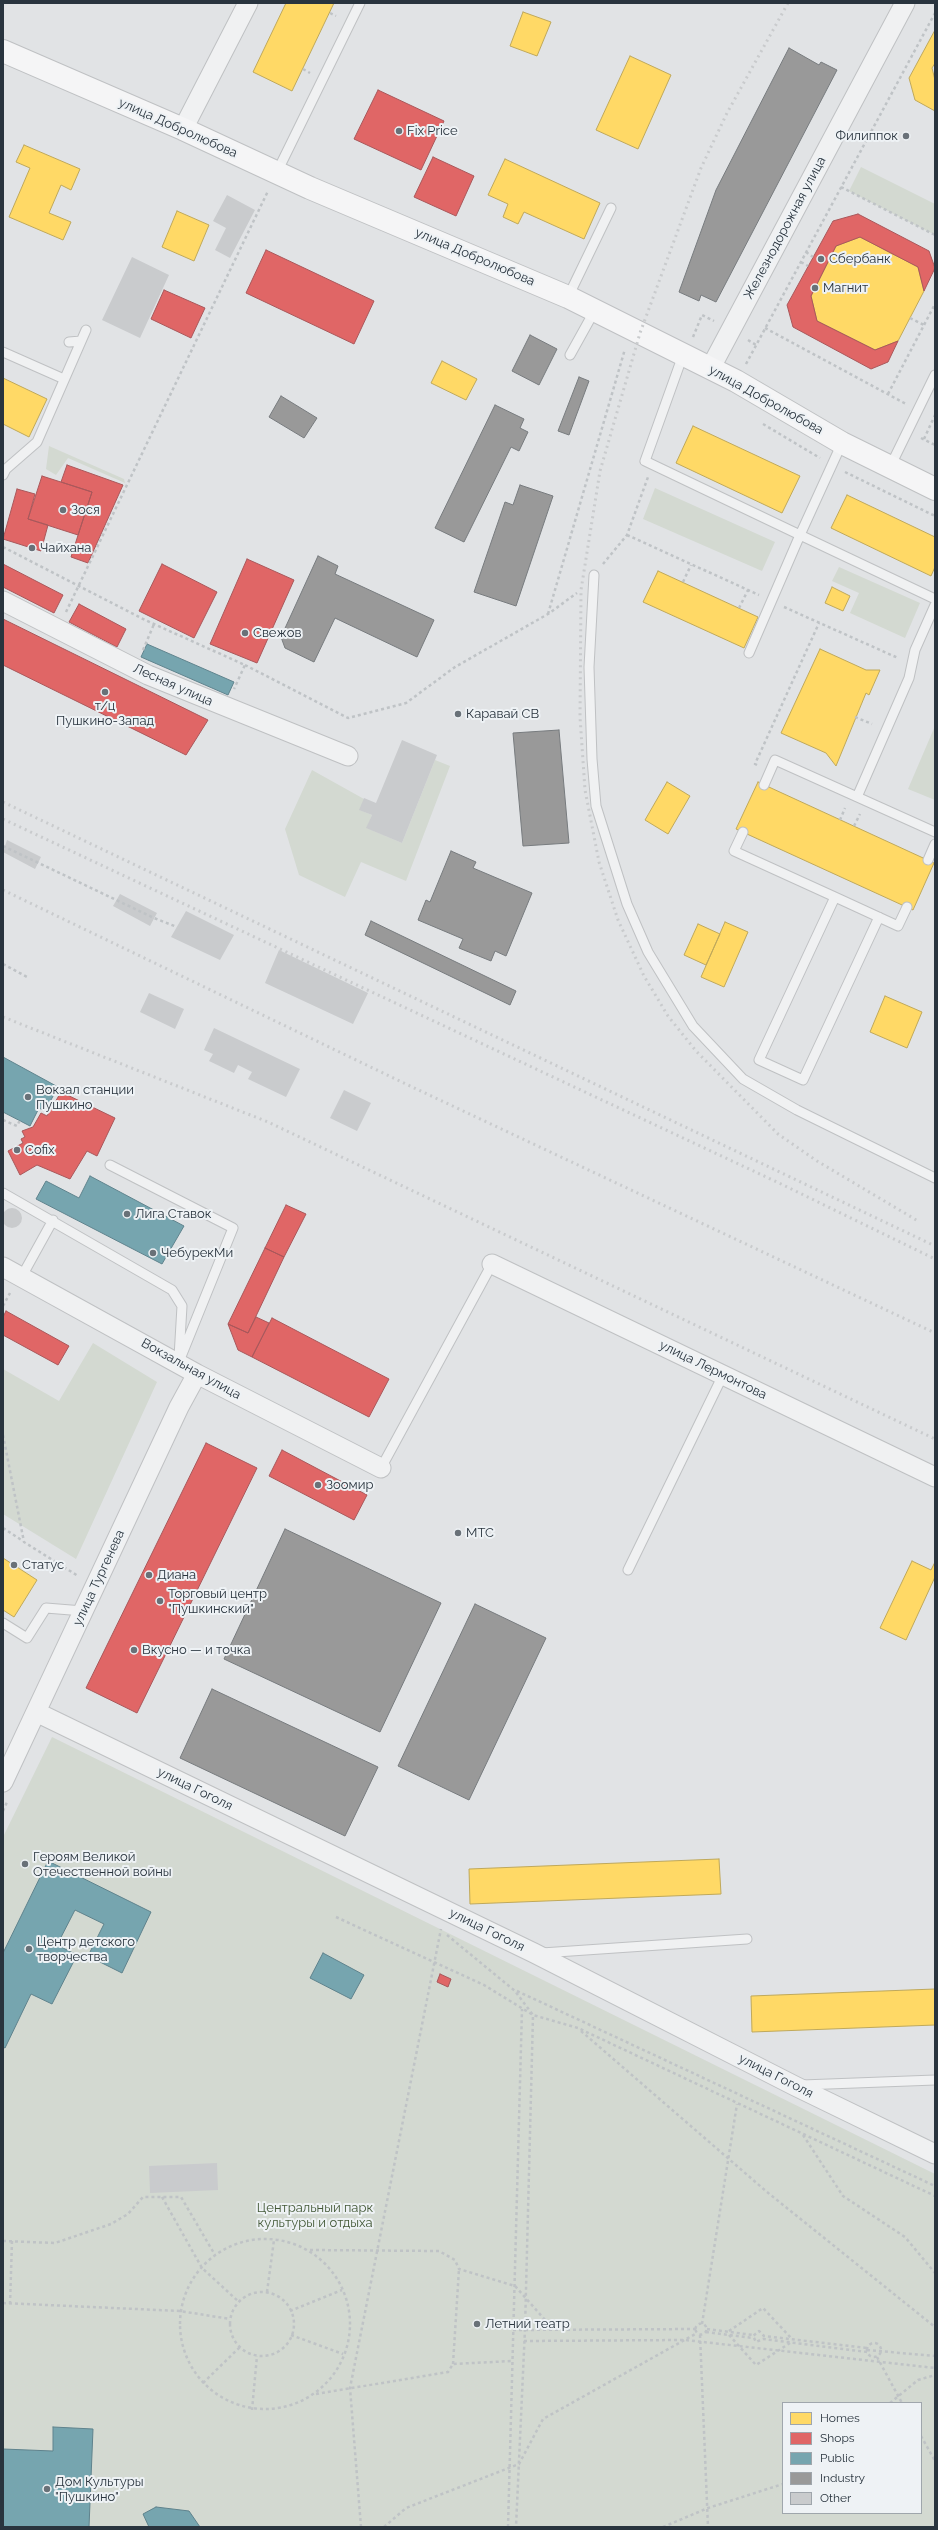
<!DOCTYPE html>
<meta charset="utf-8">
<style>
body{margin:0}
#map{position:relative;width:938px;height:2530px;overflow:hidden;background:#e1e3e5;font-family:Raleway,sans-serif}
canvas{display:block}
.frame{position:absolute;inset:0;border:4px solid #29343e;pointer-events:none}
.legend{position:absolute;left:782px;top:2402px;width:140px;height:112px;box-sizing:border-box;background:#eef2f5;border:1px solid #9fa6ac;margin:0;padding:5px 7px;list-style:none;font-size:12px;color:#29343e}
.legend li{display:flex;align-items:center;gap:8px;height:20px}
.legend b{width:20px;border:1px solid #9fa6ac}
</style>
<div id="map">
<canvas width="938" height="2530"></canvas>
<div class="frame"></div>
<ul class="legend">
<li><b style="height:11px;background:#ffd966"></b>Homes</li>
<li><b style="height:11px;background:#e06666"></b>Shops</li>
<li><b style="height:11px;background:#76a5af"></b>Public</li>
<li><b style="height:11px;background:#999"></b>Industry</li>
<li><b style="height:11px;background:#c9cbcd"></b>Other</li>
</ul>
</div>
<script>
const ctx = document.querySelector('canvas').getContext('2d');
ctx.lineJoin = 'round';
function fillPath(path, color) { ctx.fillStyle = color; ctx.fill(path, 'evenodd'); }
const shape = rows => new Path2D(rows.map(r => 'M' + r).join(''));
function trace(path, color, width, dash) { ctx.strokeStyle = color; ctx.lineWidth = width; ctx.lineCap = dash ? 'butt' : 'round'; ctx.setLineDash(dash || []); ctx.stroke(path); }
function label(font, color, halo, rows, align = 'center') {
  ctx.font = font + ' Raleway,sans-serif'; ctx.lineWidth = 4; ctx.setLineDash([]); ctx.textBaseline = 'middle'; ctx.strokeStyle = halo; ctx.fillStyle = color; for (const [text, x, y, turn = 0] of rows) {
    ctx.save(); ctx.translate(x, y); ctx.rotate((+turn || 0) * Math.PI / 180); ctx.textAlign = isNaN(turn) ? turn : align; if (halo) ctx.strokeText(text, 0, 0); ctx.fillText(text, 0, 0); ctx.restore();
  }
}
const green = shape([
 [861,167,935,204,935,235,849,191],
 [49,446,124,479,125,483,68,458,56,475,46,469],
 [655,488,775,542,762,571,643,519],
 [839,567,920,603,905,638,850,613,859,593,832,581],
 [935,726,935,800,908,789],
 [435,760,450,766,406,881,361,862,345,897,299,875,285,829,312,770,364,799,360,810,372,815,367,828,402,843],
 [93,1343,157,1382,76,1559,3,1514,3,1369,59,1401],
 [52,1737,935,2174,935,2527,3,2527,3,1837],
 [783,2403,921,2403,921,2513,783,2513]
]);
const homes = shape([
 [286,3,334,3,292,91,253,72,286,3],
 [523,12,551,22,537,56,510,46,523,12],
 [935,30,935,63,932,68,935,80,935,111,915,100,909,78,935,30],
 [630,56,671,75,638,149,596,130,630,56],
 [24,145,80,169,71,190,61,185,49,213,71,222,63,240,9,217,30,168,16,162,24,145],
 [505,159,600,203,584,239,524,212,518,224,503,217,508,204,488,195,505,159],
 [177,211,209,225,194,261,162,247,177,211],
 [860,237,918,267,924,291,898,341,875,350,817,321,811,296,836,246,860,237],
 [442,361,477,379,466,400,431,383,442,361],
 [3,378,47,399,29,437,3,424,3,378],
 [693,426,800,476,782,513,676,463,693,426],
 [847,495,935,537,935,567,931,576,831,528,847,495],
 [658,571,758,617,744,648,643,602,658,571],
 [832,587,850,596,843,611,825,603,832,587],
 [820,649,866,670,880,670,869,695,866,693,836,766,826,753,781,733,820,649],
 [667,782,690,796,668,834,645,820,667,782],
 [758,782,934,863,913,910,736,829,758,782],
 [725,922,748,932,724,987,701,977,725,922],
 [698,924,720,934,706,965,684,955,698,924],
 [885,996,922,1012,907,1048,870,1032,885,996],
 [3,1558,37,1580,14,1617,3,1610,3,1558],
 [912,1561,931,1570,935,1562,935,1577,906,1640,880,1628,912,1561],
 [719,1859,721,1894,470,1904,469,1869,719,1859],
 [935,1989,935,2025,752,2032,751,1996,935,1989]
]);
const shops = shape([
 [378,90,444,121,421,170,354,139,378,90],
 [433,157,474,176,456,216,414,197,433,157],
 [858,214,929,251,935,268,924,291,918,267,860,237,836,246,811,296,817,321,875,350,898,341,888,362,871,369,793,327,787,305,833,221,858,214],
 [266,250,374,301,354,344,246,293,266,250],
 [164,290,205,308,191,338,151,319,164,290],
 [67,465,123,485,88,563,71,557,92,492,61,482,67,465],
 [42,476,92,492,78,535,28,519,42,476],
 [17,489,35,494,28,519,48,525,41,551,3,539,17,489],
 [247,559,294,580,257,663,210,644,247,559],
 [3,564,63,595,54,613,3,587,3,564],
 [162,564,217,592,194,638,139,611,162,564],
 [79,604,126,629,117,647,69,622,79,604],
 [3,619,208,720,186,755,3,665,3,619],
 [61,1092,115,1118,97,1156,87,1151,70,1179,37,1165,20,1175,8,1151,23,1143,21,1139,25,1137,22,1131,33,1127,41,1113,47,1116,61,1092],
 [286,1205,306,1214,284,1257,265,1248,286,1205],
 [265,1248,284,1257,248,1333,228,1324,265,1248],
 [6,1311,69,1346,58,1365,3,1335,3,1317,6,1311],
 [256,1317,269,1323,252,1357,238,1350,228,1324,248,1333,256,1317],
 [272,1318,389,1379,369,1417,252,1357,272,1318],
 [206,1443,257,1468,137,1713,86,1688,206,1443],
 [282,1450,367,1495,354,1520,269,1476,282,1450],
 [440,1974,451,1979,448,1987,437,1982,440,1974]
]);
const public = shape([
 [147,644,234,682,228,695,141,657,147,644],
 [3,1057,58,1087,45,1111,39,1108,30,1126,3,1112,3,1057],
 [90,1176,184,1226,162,1264,36,1199,46,1181,79,1198,90,1176],
 [48,1861,151,1912,122,1973,88,1956,104,1924,75,1910,57,1945,77,1955,52,2004,31,1994,5,2048,3,2047,3,1953,48,1861],
 [323,1953,364,1975,351,1999,310,1978,323,1953],
 [53,2427,93,2429,89,2527,3,2527,3,2449,53,2451,53,2427],
 [156,2507,189,2511,200,2527,149,2527,143,2514,156,2507]
]);
const industry = shape([
 [789,48,819,65,821,62,837,70,716,302,701,295,699,301,679,292,716,190,789,48],
 [530,335,557,349,539,385,512,371,530,335],
 [579,377,589,381,569,435,558,431,579,377],
 [281,396,317,418,304,438,269,417,281,396],
 [495,405,524,419,520,428,528,432,519,451,511,447,464,542,435,528,495,405],
 [520,485,553,496,516,606,474,592,505,502,513,505,520,485],
 [318,556,338,566,335,574,434,620,417,657,335,618,314,662,285,648,281,637,318,556],
 [559,730,569,843,523,846,513,733,559,730],
 [451,851,476,862,473,868,532,893,506,956,495,951,491,961,459,948,463,939,418,920,426,900,430,902,451,851],
 [371,921,516,991,510,1005,365,935,371,921],
 [285,1529,441,1603,380,1732,224,1659,285,1529],
 [475,1604,546,1638,469,1800,398,1766,475,1604],
 [212,1689,378,1767,345,1836,180,1758,212,1689]
]);
const building = shape([
 [227,195,255,210,230,258,215,250,226,228,213,221],
 [132,257,169,275,140,338,102,320],
 [402,740,437,755,402,843,366,828,372,815,359,810,364,798,376,803],
 [7,840,41,857,35,869,3,852],
 [120,894,157,913,150,926,113,906],
 [186,911,234,935,220,960,171,937],
 [279,950,368,993,353,1024,265,983],
 [149,993,184,1009,175,1029,140,1012],
 [214,1028,300,1069,286,1097,248,1079,252,1072,238,1065,234,1073,209,1061,213,1054,204,1050],
 [344,1090,371,1103,357,1131,330,1118],
 '2 1218a10 10 0 1 1 20 0a10 10 0 1 1-20 0Z',
 [217,2163,218,2190,150,2193,149,2166]
]);
const path = shape([
 [330,13,336,16],
 [303,69,310,73],
 [841,187,935,235],
 [806,252,813,257],
 [801,262,808,266],
 [910,318,924,325],
 [765,328,906,404],
 [693,337,702,315,714,321],
 [748,340,756,345],
 [746,364,935,13],
 [888,394,935,304],
 [763,424,820,458],
 [921,438,935,445],
 [924,439,935,415],
 [845,472,935,516],
 [627,535,759,595],
 [3,547,145,620,245,665,234,689],
 [603,564,627,535,648,477],
 [683,582,691,565],
 [784,607,898,658],
 [739,608,748,590],
 [66,612,268,191],
 [548,614,625,349],
 [143,650,154,624],
 [245,665,348,718,406,703,455,667,548,614,577,593],
 [855,717,872,724],
 [757,765,755,764,819,623],
 [840,820,845,808],
 [854,826,860,814],
 [3,846,154,918,177,927],
 [3,964,29,978],
 [3,1120,17,1126,20,1120],
 [3,1306,10,1293],
 [3,1435,24,1542,78,1576],
 [3,1528,23,1541],
 [3,1811,7,1802],
 [336,1917,484,1985,533,2015,578,2028,935,2196],
 [447,1935,515,1991,533,2015,525,2329,516,2527],
 [517,1991,935,2186],
 [581,2031,767,2192,935,2327],
 [803,2135,843,2196,905,2237,935,2273],
 [162,2197,202,2268,239,2302],
 '180 2324a85 85 0 1 1 170 0a85 85 0 1 1-170 0Z',
 [3,2241,55,2243,111,2224,128,2214,143,2197,181,2197,215,2255],
 [310,2250,439,2251,455,2260,459,2269,515,2286,553,2329],
 [267,2292,274,2240],
 '230 2324a32 32 0 1 1 64 0a32 32 0 1 1-64 0Z',
 [3,2303,180,2311,230,2319],
 [10,2304,12,2241],
 [290,2311,342,2290],
 '695.5 2329a5.5 5.5 0 1 1 11 0a5.5 5.5 0 1 1-11 0Z',
 [702,2324,737,2104],
 [707,2329,753,2335],
 [513,2330,696,2329],
 [729,2331,763,2308,792,2339],
 [706,2332,753,2338],
 [291,2335,343,2354],
 [700,2335,708,2527],
 [729,2335,756,2365,790,2343],
 [524,2341,685,2340,935,2368],
 '867 2350a7 7 0 1 1 14 0a7 7 0 1 1-14 0Z',
 [867,2350,935,2356],
 [867,2352,763,2339,756,2342,753,2336,759,2331,764,2336,867,2348],
 [877,2357,902,2403],
 [453,2364,459,2269],
 [203,2383,240,2347],
 [316,2394,448,2372,453,2364,512,2361],
 [890,2403,918,2380,935,2375],
 [252,2410,257,2356],
 [921,2436,935,2461],
 [361,2527,350,2388,441,1929],
 [384,2527,406,2508,519,2464,543,2419,697,2333],
 [508,2527,522,2009],
 [663,2527,708,2508,783,2484]
]);
const lane = shape([
 [277,172,360,3],
 [568,297,611,208],
 [69,342,81,341],
 [3,352,64,379],
 [570,355,595,310],
 [683,355,645,461,800,535,842,443],
 [890,467,935,375],
 [3,475,6,469,37,442,86,330],
 [594,575,589,667,592,759,596,806,627,904,648,952,693,1026,743,1079,797,1110,935,1178],
 [749,653,800,535,935,599],
 [764,785,775,760,935,832],
 [857,797,909,678,915,650,935,605],
 [743,832,734,851,835,897,898,926,907,907],
 [928,860,935,844],
 [835,897,759,1060,803,1080,879,917],
 [110,1165,233,1228,178,1364],
 [3,1193,172,1290,182,1306,179,1357],
 [22,1276,53,1220],
 [381,1468,492,1264],
 [628,1570,723,1375],
 [3,1623,27,1638,46,1608,83,1611],
 [542,1953,747,1939],
 [802,2085,935,2080]
]);
const street = shape([
 [183,129,248,3],
 [710,369,905,3],
 [3,601,148,675,348,756],
 [492,1264,935,1477],
 [3,1267,197,1374,381,1468],
 [36,1712,534,1953,795,2086,935,2154],
 [3,1782,179,1407,197,1374]
]);
const secondary = shape([
 [3,51,183,129,310,188,568,297,736,381,842,443,935,489]
]);
const rail = shape([
 [788,3,727,113,701,168,640,333,600,471,581,590,580,717,585,790,599,862,618,920,644,976,668,1016,696,1051,778,1134,817,1161,918,1221],
 [3,802,935,1246],
 [3,819,779,1183,935,1259],
 [3,890,408,1085,935,1333],
 [3,1017,268,1122,935,1439]
]);
const markers = [
 [399,131,4,"#697178"],
 [906,136,4,"#697178"],
 [821,259,4,"#697178"],
 [815,288,4,"#697178"],
 [63,510,4,"#697178"],
 [32,548,4,"#697178"],
 [245,633,4,"#697178"],
 [105,692,4,"#697178"],
 [458,714,4,"#697178"],
 [28,1097,4,"#697178"],
 [17,1150,4,"#697178"],
 [127,1214,4,"#697178"],
 [153,1253,4,"#697178"],
 [318,1485,4,"#697178"],
 [458,1533,4,"#697178"],
 [14,1565,4,"#697178"],
 [149,1575,4,"#697178"],
 [160,1601,4,"#697178"],
 [134,1650,4,"#697178"],
 [25,1864,4,"#697178"],
 [29,1949,4,"#697178"],
 [477,2324,4,"#697178"],
 [47,2489,4,"#697178"]
];
const streetNames = [
 ["улица Добролюбова",178,128,24],
 ["Железнодорожная улица",785,228,-62],
 ["улица Добролюбова",475,257,23],
 ["улица Добролюбова",766,400,29],
 ["Лесная улица",173,685,24],
 ["Вокзальная улица",191,1369,29],
 ["улица Лермонтова",713,1370,26],
 ["улица Тургенева",99,1578,-65],
 ["улица Гоголя",195,1789,26],
 ["улица Гоголя",487,1930,26],
 ["улица Гоголя",776,2076,27]
];
const poiNames = [
 ["Fix Price",407,131],
 ["Филиппок",898,136,"right"],
 ["Сбербанк",829,259],
 ["Магнит",823,288],
 ["Зося",71,510],
 ["Чайхана",40,548],
 ["Свежов",253,633],
 ["т/ц",105,706,"center"],
 ["Пушкино-Запад",105,721,"center"],
 ["Каравай СВ",466,714],
 ["Вокзал станции",36,1090],
 ["Пушкино",36,1105],
 ["Cofix",25,1150],
 ["Лига Ставок",135,1214],
 ["ЧебурекМи",161,1253],
 ["Зоомир",326,1485],
 ["МТС",466,1533],
 ["Статус",22,1565],
 ["Диана",157,1575],
 ["Торговый центр",168,1594],
 ["\"Пушкинский\"",168,1609],
 ["Вкусно — и точка",142,1650],
 ["Героям Великой",33,1857],
 ["Отечественной войны",33,1872],
 ["Центр детского",37,1942],
 ["творчества",37,1957],
 ["Летний театр",485,2324],
 ["Дом Культуры",55,2482],
 ["\"Пушкино\"",55,2497]
];
const parkNames = [
 ["Центральный парк",315,2208],
 ["культуры и отдыха",315,2223]
];
fillPath(green, '#d3d9d1');
fillPath(homes, '#ffd966');
trace(homes, '#bfa85a', 1);
fillPath(shops, '#e06666');
trace(shops, '#a9575a', 1);
fillPath(public, '#76a5af');
trace(public, '#5f838d', 1);
fillPath(industry, '#999');
trace(industry, '#777b7e', 1);
fillPath(building, '#c9cbcd');
trace(lane, '#bfc1c3', 11);
trace(street, '#bfc1c3', 21);
trace(secondary, '#bfc1c3', 24);
trace(path, '#bfc3c6', 2.5, [3, 3]);
trace(lane, '#f0f1f2', 9);
trace(street, '#f0f1f2', 19);
trace(secondary, '#f5f5f6', 22);
trace(rail, '#c9cbcd', 3, [2, 4]);
for (const [x, y, r, color] of markers) { const dot = new Path2D(); dot.arc(x, y, r, 0, 2 * Math.PI); ctx.fillStyle = color; ctx.fill(dot); trace(dot, '#eef2f5', 1.5); }
label('13px', '#29343e', '#eef2f5', streetNames);
label('13px', '#29343e', '#eef2f5', poiNames, 'left');
label('13px', '#435937', '#eef2f5', parkNames);
</script>
